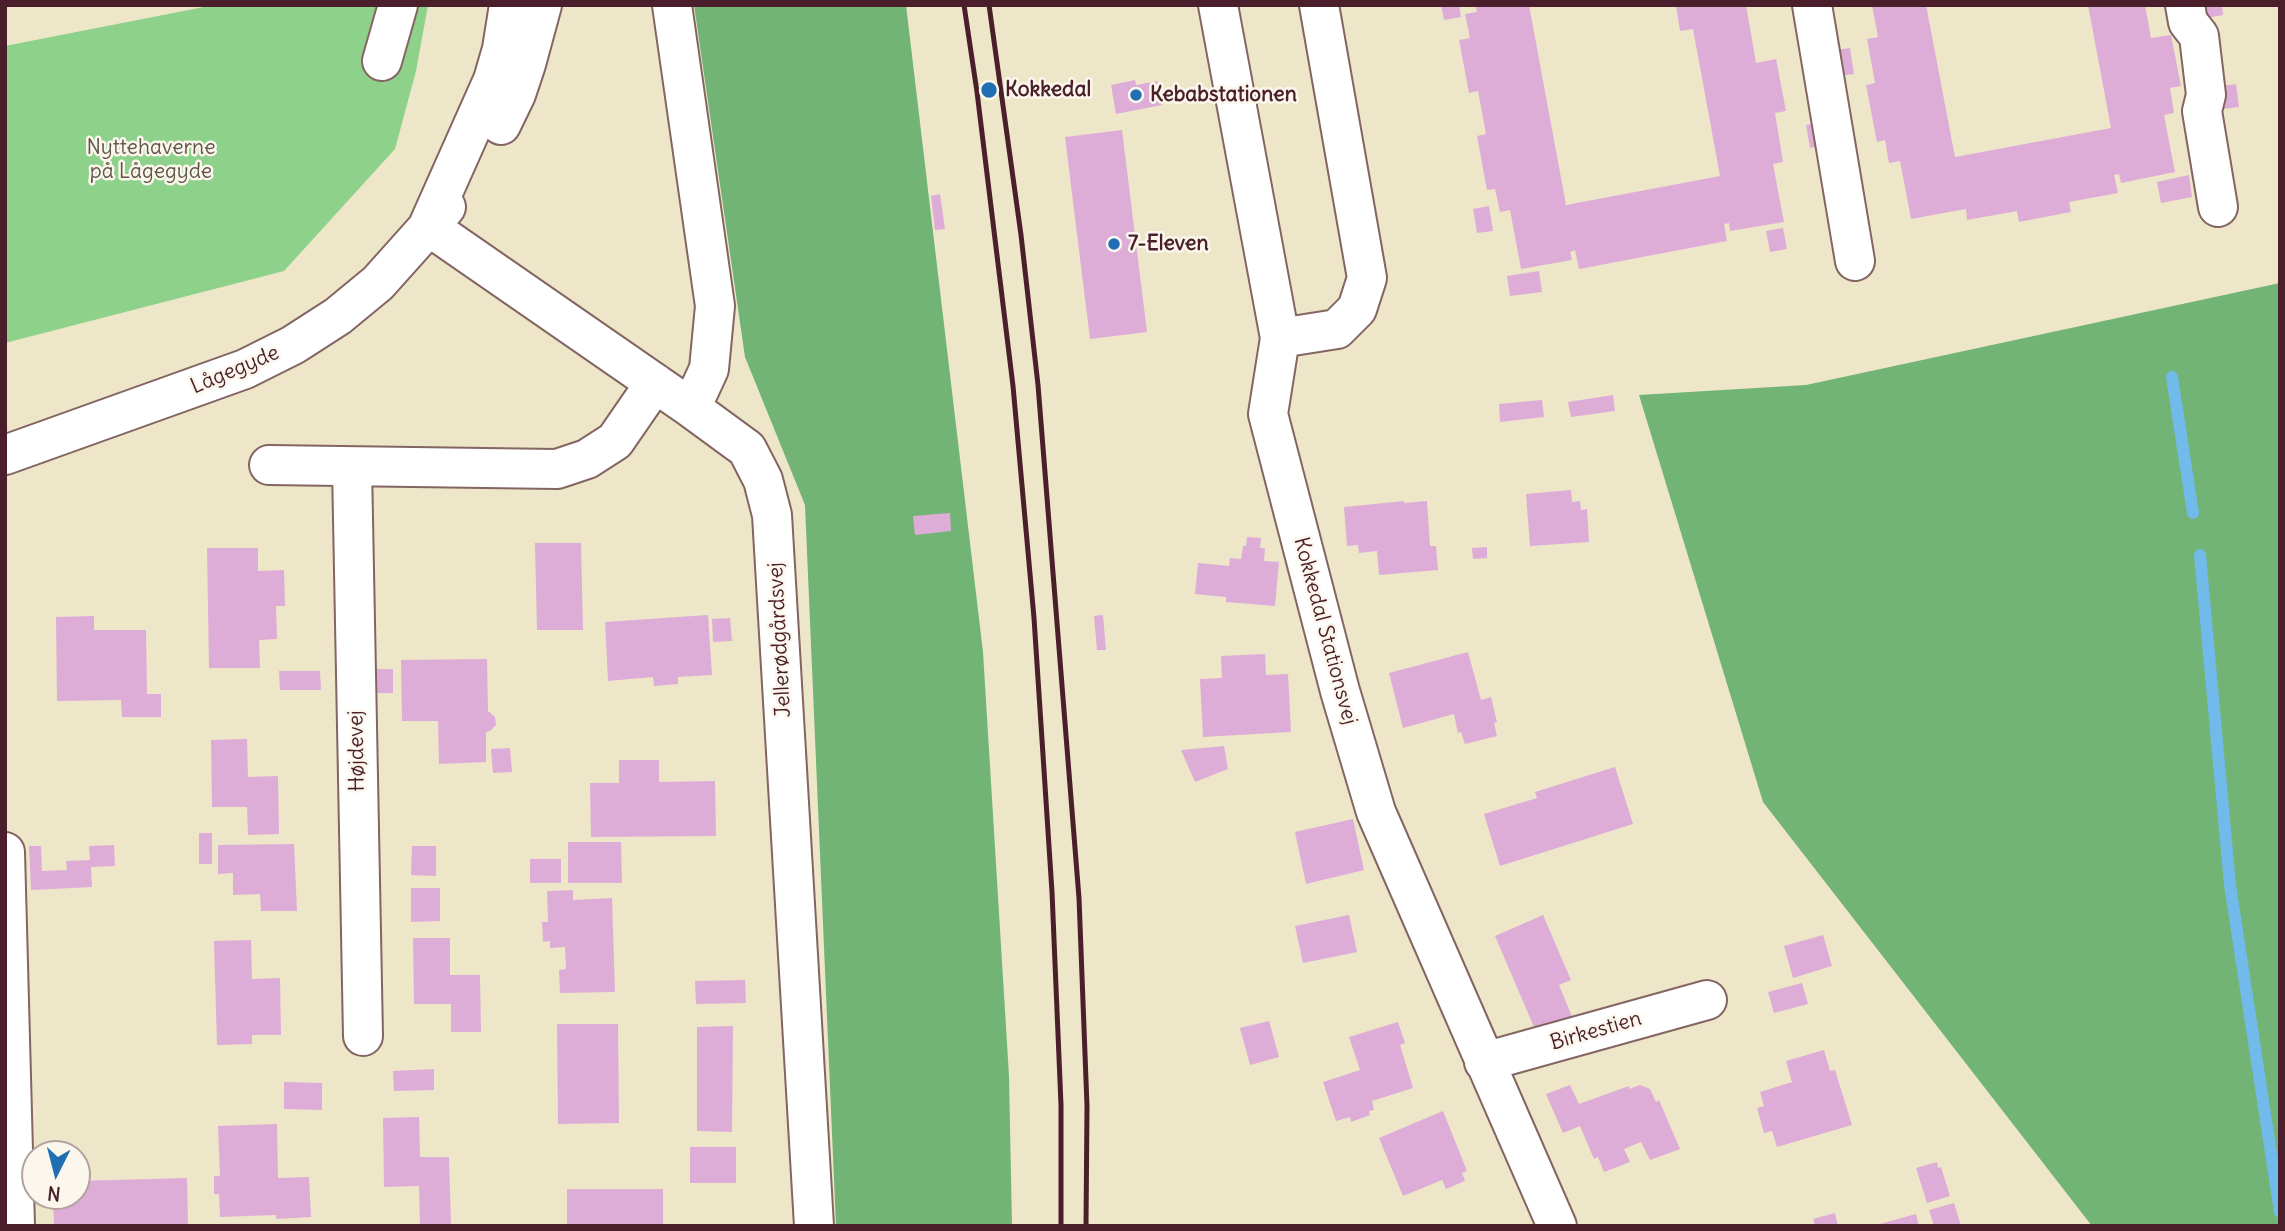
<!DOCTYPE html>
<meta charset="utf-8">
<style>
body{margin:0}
#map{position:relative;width:2285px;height:1231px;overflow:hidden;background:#eee6c8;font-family:Delius,sans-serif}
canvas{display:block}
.frame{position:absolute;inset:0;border:7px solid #4a1f2b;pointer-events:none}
.north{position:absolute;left:21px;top:1140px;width:70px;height:70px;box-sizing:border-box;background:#fbf7ec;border:2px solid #b4a19f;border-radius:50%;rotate:186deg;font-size:19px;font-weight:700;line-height:28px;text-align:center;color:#4a1f2b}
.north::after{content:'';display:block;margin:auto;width:24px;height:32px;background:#1f6fb2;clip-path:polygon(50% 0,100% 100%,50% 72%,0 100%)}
</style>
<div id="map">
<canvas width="2285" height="1231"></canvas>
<div class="frame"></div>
<div class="north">N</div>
</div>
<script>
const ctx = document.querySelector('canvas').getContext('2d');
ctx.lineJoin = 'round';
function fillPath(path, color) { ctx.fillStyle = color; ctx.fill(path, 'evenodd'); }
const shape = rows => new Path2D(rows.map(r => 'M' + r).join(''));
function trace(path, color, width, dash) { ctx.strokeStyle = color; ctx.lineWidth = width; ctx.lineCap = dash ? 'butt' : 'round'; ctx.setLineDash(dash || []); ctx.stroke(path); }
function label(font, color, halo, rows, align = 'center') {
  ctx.font = font + ' Delius,sans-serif'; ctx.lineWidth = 5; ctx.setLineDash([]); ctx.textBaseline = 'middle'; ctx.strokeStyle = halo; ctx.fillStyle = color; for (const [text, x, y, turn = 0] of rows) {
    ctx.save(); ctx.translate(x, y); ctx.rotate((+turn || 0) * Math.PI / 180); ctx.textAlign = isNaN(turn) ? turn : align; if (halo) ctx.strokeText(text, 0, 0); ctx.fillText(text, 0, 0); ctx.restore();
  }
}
const green = shape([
 [214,5,428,5,416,71,395,149,284,271,5,343,5,46]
]);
const forest = shape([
 [694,5,906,5,983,652,1009,1076,1012,1226,836,1226,805,505,745,357],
 [2280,283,2280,1226,2092,1226,1763,802,1639,395,1806,385]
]);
const stream = shape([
 [2172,377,2193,513],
 [2200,555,2230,885,2280,1212]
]);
const building = shape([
 [1441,5,1459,5,1461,17,1444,20],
 [1475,5,1529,5,1566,205,1720,176,1693,29,1680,31,1676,5,1746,5,1756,63,1776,59,1786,111,1775,113,1783,162,1773,164,1784,222,1730,231,1729,223,1724,224,1727,241,1579,269,1575,250,1570,252,1572,260,1521,269,1510,210,1500,212,1495,189,1487,190,1477,136,1486,134,1478,91,1469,93,1459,40,1470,38,1465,14,1477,12],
 [1872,5,1926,5,1955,157,2111,128,2088,5,2145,5,2151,38,2171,35,2181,86,2170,88,2174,113,2164,115,2175,172,2121,183,2119,174,2114,175,2118,193,2069,202,2071,212,2019,222,2017,211,1967,220,1966,209,1911,219,1900,161,1889,163,1885,140,1877,142,1866,85,1875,83,1867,39,1878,37],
 [2205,5,2222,5,2223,15,2207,18],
 [1850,48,1854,74,1839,76,1835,50],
 [1135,80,1136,85,1158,81,1162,105,1116,114,1111,85],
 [2236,84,2239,107,2223,109,2219,86],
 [1821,122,1825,145,1810,148,1806,125],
 [1122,130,1147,332,1090,339,1065,137],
 [2189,175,2192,197,2161,203,2157,182],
 [940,194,945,229,935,230,931,196],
 [1489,206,1493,231,1477,233,1473,209],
 [1783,228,1787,249,1770,252,1766,231],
 [1539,271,1542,292,1510,296,1507,276],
 [1613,395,1615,411,1571,417,1568,402],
 [1542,400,1544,417,1500,422,1499,404],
 [1571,490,1572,502,1580,501,1581,510,1587,509,1589,542,1530,546,1526,494],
 [1404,501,1404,503,1427,501,1430,546,1436,546,1438,570,1379,575,1377,551,1359,553,1358,545,1347,546,1344,507],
 [950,513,951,531,915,535,913,516],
 [1247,537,1261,538,1260,548,1265,548,1264,561,1279,562,1275,606,1226,602,1226,597,1195,594,1198,563,1229,566,1230,558,1241,559,1243,546,1246,546],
 [535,543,581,543,583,630,537,630],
 [1487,547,1487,558,1473,559,1472,548],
 [207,548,258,548,258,571,284,570,285,606,276,606,277,639,259,640,260,668,209,668],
 [708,615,712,675,678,677,678,684,654,686,653,677,608,681,605,622],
 [1103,615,1106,650,1097,650,1094,616],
 [94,616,94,630,146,630,147,694,161,694,161,717,122,717,121,700,57,701,56,617],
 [730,618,732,641,713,642,712,619],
 [1468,652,1481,700,1491,697,1497,722,1494,723,1497,736,1465,744,1461,732,1458,733,1454,714,1403,728,1389,673],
 [1265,654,1266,675,1288,674,1291,732,1203,737,1200,679,1222,678,1221,656],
 [487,659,488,711,495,717,496,725,490,731,486,732,486,762,439,764,438,721,402,721,401,660],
 [367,669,393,669,393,693,366,693],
 [279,671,320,671,321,690,280,690],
 [247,739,248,777,278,776,279,834,248,835,247,807,212,807,211,740],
 [1224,746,1228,769,1195,782,1181,750],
 [510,748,512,772,493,773,491,749],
 [619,760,659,760,659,782,715,781,716,836,591,837,590,783,619,783],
 [1615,767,1633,824,1500,866,1484,814,1537,798,1535,792],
 [1353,819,1364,870,1306,884,1295,832],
 [199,833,212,833,212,864,199,864],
 [568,842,621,842,622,883,568,883],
 [294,844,297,911,261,911,260,894,233,895,233,873,218,874,218,845],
 [114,845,115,866,91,867,92,887,31,890,29,846,41,846,42,871,67,870,66,861,90,860,89,846],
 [412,846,436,846,436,876,411,875],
 [530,859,561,859,561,883,530,883],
 [411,888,440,888,440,921,411,922],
 [573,890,573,900,612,898,615,992,560,993,559,970,566,969,565,947,550,948,550,941,543,942,542,922,548,922,547,891],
 [1349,915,1357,952,1303,963,1295,926],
 [1543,915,1571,980,1559,985,1573,1019,1537,1034,1495,936],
 [1823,935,1832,966,1793,978,1784,946],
 [413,938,450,938,450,975,480,975,481,1032,451,1032,451,1004,414,1004],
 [251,940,252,979,280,978,281,1035,252,1035,252,1044,217,1045,214,941],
 [745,980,746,1003,696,1004,695,981],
 [1802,983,1808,1004,1774,1013,1768,992],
 [1269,1021,1279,1057,1250,1065,1240,1028],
 [1398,1022,1405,1043,1400,1045,1413,1088,1372,1101,1374,1110,1369,1111,1370,1115,1351,1122,1350,1117,1336,1121,1323,1082,1360,1070,1349,1037],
 [557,1024,618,1024,619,1123,558,1124],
 [733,1026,732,1132,697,1131,697,1027],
 [1824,1050,1830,1071,1835,1070,1852,1125,1777,1147,1772,1131,1764,1133,1757,1108,1764,1106,1760,1092,1792,1082,1786,1061],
 [434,1069,434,1090,394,1091,393,1071],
 [284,1082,322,1083,322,1110,284,1109],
 [1570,1085,1579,1104,1629,1086,1629,1089,1640,1085,1650,1089,1656,1102,1659,1100,1680,1149,1650,1160,1641,1142,1624,1149,1630,1162,1604,1172,1598,1157,1594,1159,1580,1126,1563,1133,1546,1094],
 [1443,1111,1467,1171,1462,1173,1465,1181,1446,1189,1442,1180,1403,1196,1379,1138],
 [419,1117,420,1157,449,1157,451,1226,420,1226,419,1186,384,1187,383,1118],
 [277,1124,278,1178,309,1177,311,1217,276,1219,276,1215,220,1217,219,1194,214,1194,214,1176,220,1176,218,1126],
 [690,1147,736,1147,736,1183,690,1183],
 [1937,1162,1938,1168,1941,1167,1950,1196,1927,1203,1916,1168],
 [187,1178,188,1226,54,1226,53,1196,77,1196,77,1181],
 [567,1189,663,1189,663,1226,567,1226],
 [1954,1203,1961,1226,1934,1226,1929,1210],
 [1835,1213,1838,1226,1815,1226,1813,1219],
 [1916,1214,1919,1226,1876,1226,1876,1225]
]);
const minor = shape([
 [509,5,502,49,493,80,428,226,691,408,747,449,763,480,772,515,814,1226],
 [672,5,715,306,709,369,691,408],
 [1218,5,1280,338,1268,414,1340,691,1376,812,1557,1226],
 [1812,5,1855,261],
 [2185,5,2188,22,2199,36,2206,95,2202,111,2218,207],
 [382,61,398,5],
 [501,125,516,94,526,64,542,5],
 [1280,338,1337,329,1357,309,1367,278,1319,5],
 [5,455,245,369,293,345,338,316,378,283,446,207],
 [269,465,557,469,587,459,615,441,655,383],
 [352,467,363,1036],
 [5,852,15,1226],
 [1484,1062,1707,1000]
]);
const rail = shape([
 [964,5,977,92,1013,386,1034,618,1052,892,1061,1105,1061,1226],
 [989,5,1021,235,1038,385,1079,898,1087,1106,1086,1226]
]);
const markers = [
 [989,90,9,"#1f6fb2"],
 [1136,95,7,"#1f6fb2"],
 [1114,244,7,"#1f6fb2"]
];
const poiNames = [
 ["Kokkedal",1005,90],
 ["Kebabstationen",1150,95],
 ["7-Eleven",1128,244]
];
const parkNames = [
 ["Nyttehaverne",151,148],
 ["på Lågegyde",151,172]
];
const streetNames = [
 ["Lågegyde",235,370,-23],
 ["Kokkedal Stationsvej",1325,631,75],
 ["Jellerødgårdsvej",780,640,-93],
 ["Højdevej",357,751,-91],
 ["Birkestien",1596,1031,-16]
];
fillPath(green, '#8dd18a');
fillPath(forest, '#72b376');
trace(stream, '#71bae9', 12);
fillPath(building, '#ddadd8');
trace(minor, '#836562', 42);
trace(minor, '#fff', 38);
trace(rail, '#4a1f2b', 5);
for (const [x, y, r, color] of markers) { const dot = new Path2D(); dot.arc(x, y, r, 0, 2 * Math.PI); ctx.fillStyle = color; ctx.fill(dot); trace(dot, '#fbf7ec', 2.5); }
label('bold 21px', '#4a1f2b', '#fbf7ec', poiNames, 'left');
label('21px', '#5e5448', '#fbf7ec', parkNames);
label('21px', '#4a1f2b', '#fbf7ec', streetNames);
</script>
